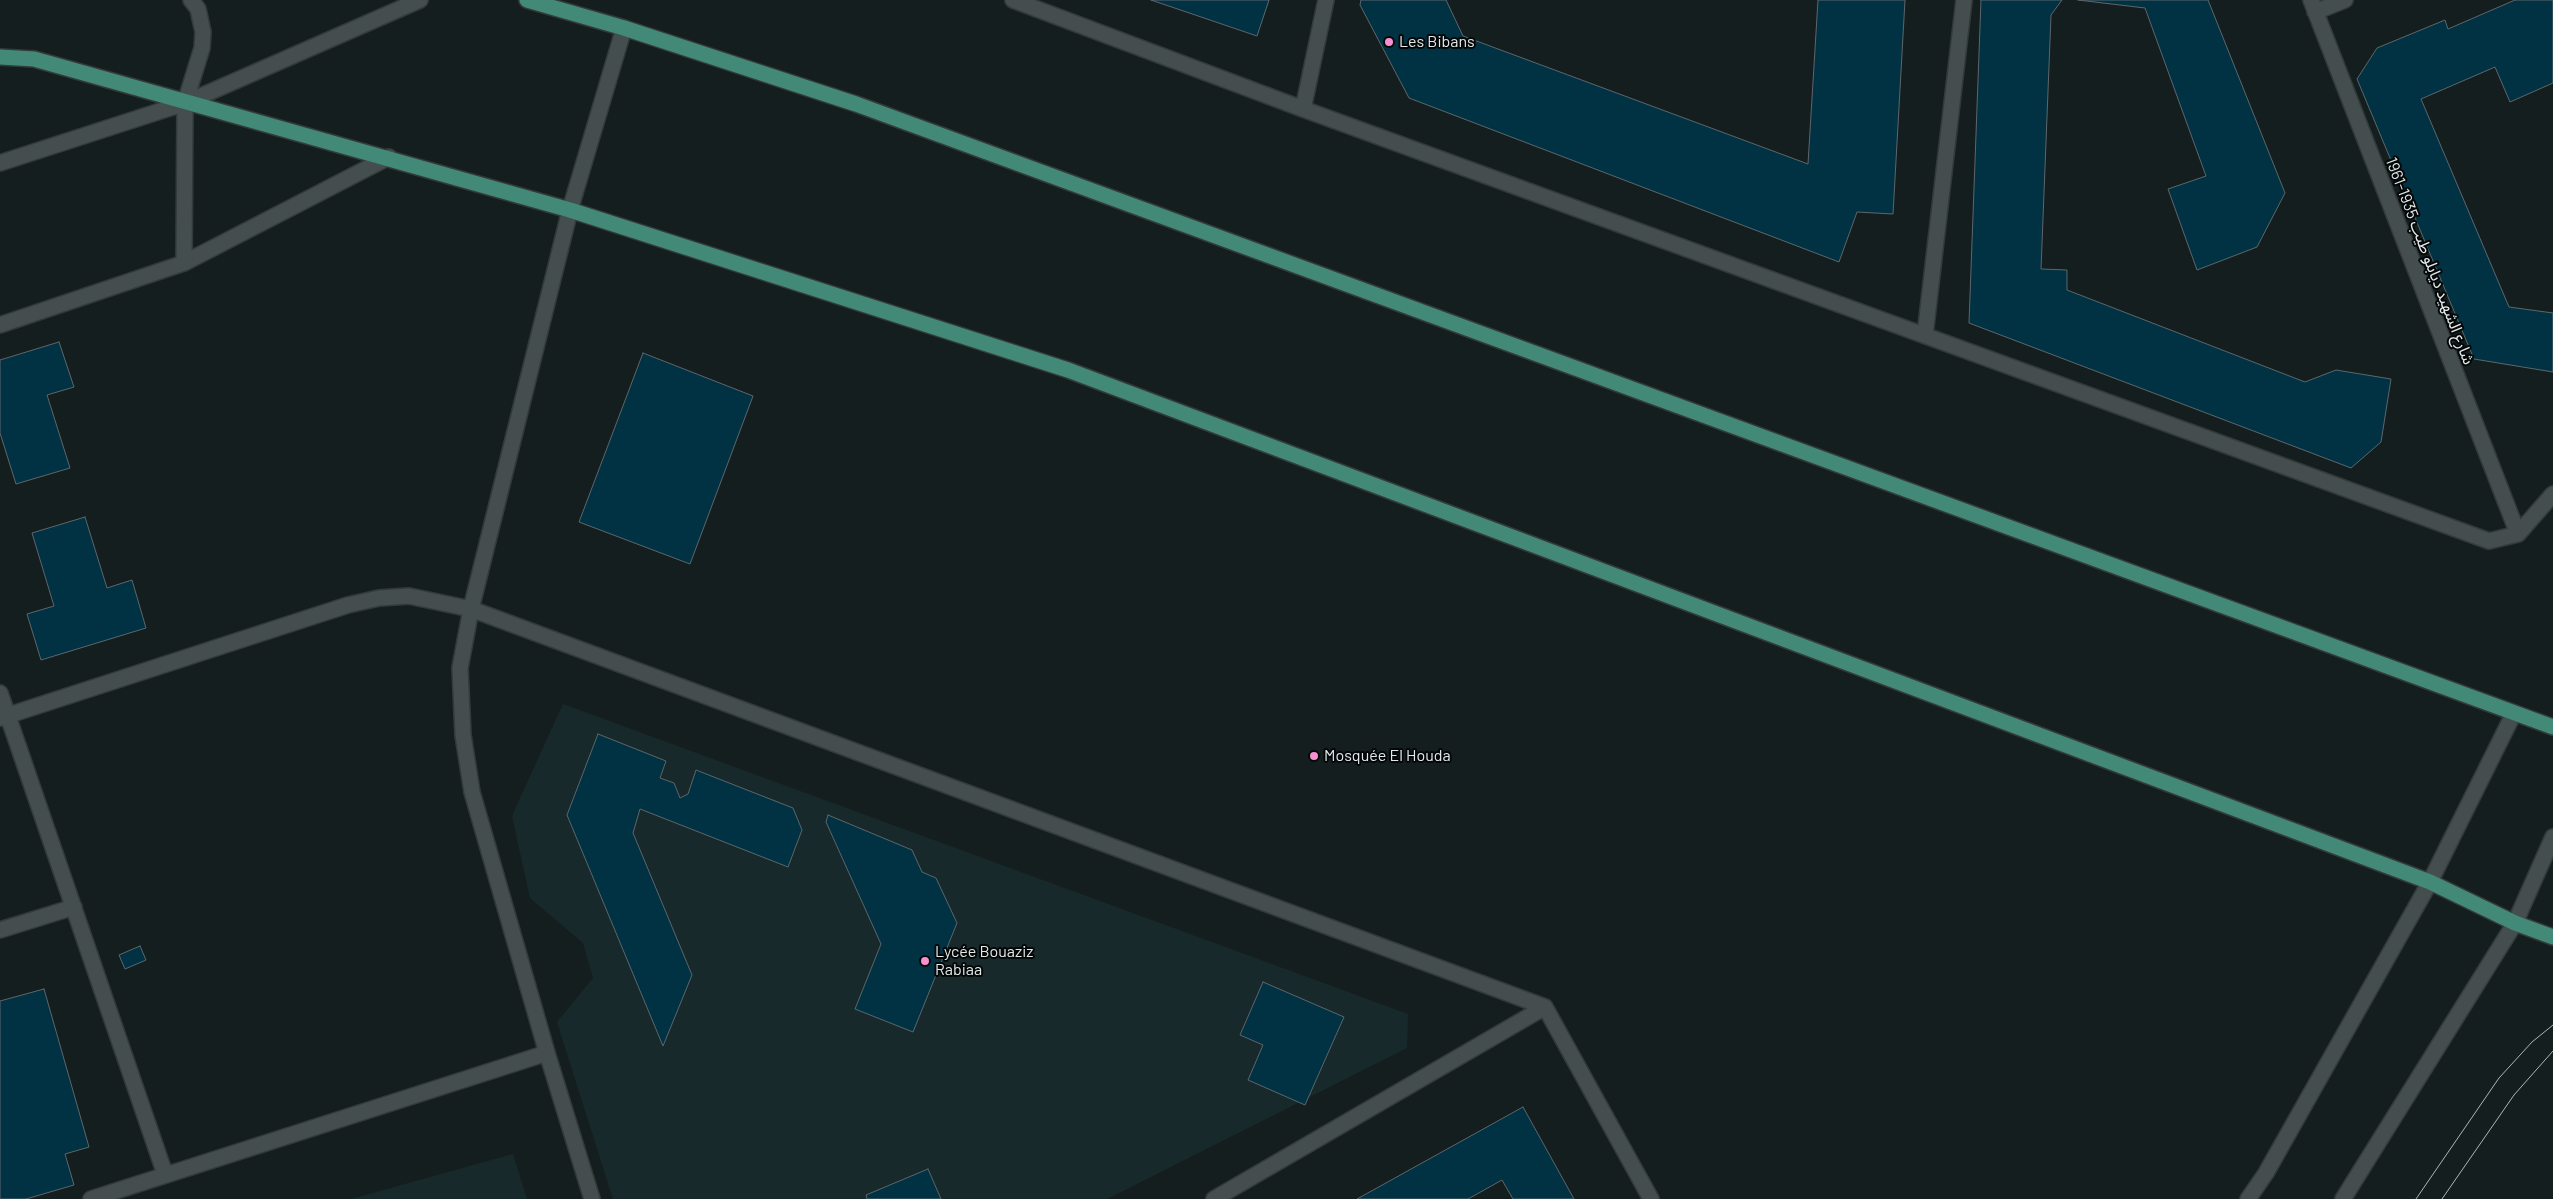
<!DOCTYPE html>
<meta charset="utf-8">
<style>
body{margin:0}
canvas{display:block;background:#151e1e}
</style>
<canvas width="2553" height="1199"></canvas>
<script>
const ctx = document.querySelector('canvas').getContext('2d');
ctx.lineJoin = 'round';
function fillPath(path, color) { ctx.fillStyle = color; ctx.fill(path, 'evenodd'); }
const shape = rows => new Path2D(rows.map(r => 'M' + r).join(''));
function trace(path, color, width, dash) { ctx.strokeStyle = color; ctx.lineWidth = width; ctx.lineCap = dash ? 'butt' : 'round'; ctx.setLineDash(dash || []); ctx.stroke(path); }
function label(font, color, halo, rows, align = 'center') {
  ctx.font = font + ' Barlow,"Noto Sans Arabic",sans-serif'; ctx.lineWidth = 4; ctx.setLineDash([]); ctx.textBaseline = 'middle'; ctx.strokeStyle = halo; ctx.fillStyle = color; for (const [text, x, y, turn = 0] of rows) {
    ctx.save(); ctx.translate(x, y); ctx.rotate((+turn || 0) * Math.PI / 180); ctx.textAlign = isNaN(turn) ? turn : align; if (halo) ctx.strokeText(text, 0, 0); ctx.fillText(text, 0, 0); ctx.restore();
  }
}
const built = shape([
 [563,704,1408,1014,1407,1048,1107,1199,613,1199,557,1022,593,978,583,943,530,898,512,816],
 [513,1154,527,1199,351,1199]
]);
const building = shape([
 [1151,0,1269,0,1257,36,1151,0],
 [1361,0,1446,0,1463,36,1808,164,1818,0,1905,0,1893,214,1857,212,1839,262,1409,98,1360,5,1361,0],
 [1981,0,2062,0,2051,15,2041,269,2067,270,2067,290,2305,382,2336,370,2391,379,2381,442,2351,468,1969,323,1981,0],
 [2078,0,2208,0,2285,193,2257,247,2197,270,2168,189,2206,176,2145,8,2078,0],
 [2515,0,2553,0,2553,83,2510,102,2495,67,2421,99,2509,307,2553,313,2553,372,2474,359,2357,79,2377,48,2445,20,2448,29,2515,0],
 [59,342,74,387,47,395,70,468,16,484,0,433,0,360,59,342],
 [643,353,753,396,690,564,579,522,643,353],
 [85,517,107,588,132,580,146,628,41,660,27,614,54,606,32,533,85,517],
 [598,734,666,761,660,778,674,783,680,798,688,794,696,770,793,808,802,830,788,867,640,809,633,833,692,975,663,1046,567,815,598,734],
 [828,815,912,850,922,872,936,878,957,923,913,1032,855,1009,881,944,826,822,828,815],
 [140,946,146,960,125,969,119,955,140,946],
 [1263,982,1344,1017,1305,1105,1248,1080,1263,1045,1240,1035,1263,982],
 [44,989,89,1147,65,1154,74,1185,26,1199,0,1199,0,1001,44,989],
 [1523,1107,1574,1199,1513,1199,1502,1180,1468,1199,1357,1199,1523,1107],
 [928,1169,941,1199,867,1199,866,1195,928,1169]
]);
const minor = shape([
 [1013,0,1303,109,2489,541,2518,534,2553,494],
 [2311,0,2518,534],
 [2315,12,2345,0],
 [1303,109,1326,0],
 [0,163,185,103,420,0],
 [184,263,185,103,202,48,203,32,198,9,191,0],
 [0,325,184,263,389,157],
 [1925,335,1964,0],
 [0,693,165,1174],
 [0,718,348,605,379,598,409,596,471,609,1545,1007,1651,1199],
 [0,930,74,907],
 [91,1199,547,1053],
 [592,1199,547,1053,472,792,463,735,460,668,471,609,570,210,624,28],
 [1214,1199,1545,1007]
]);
const secondary = shape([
 [2248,1199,2266,1173,2430,882,2514,713],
 [2343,1199,2515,923,2553,837]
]);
const primary = shape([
 [527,0,624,28,856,104,2553,727],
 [0,57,34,59,570,210,1068,370,2430,882,2515,923,2553,937]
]);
const tram = shape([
 [2416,1199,2499,1078,2532,1042,2553,1025],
 [2442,1199,2514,1095,2553,1051]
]);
const markers = [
 [1389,42,5,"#f690d1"],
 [1314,756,5,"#f690d1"],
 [925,961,5,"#f690d1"]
];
const poiNames = [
 ["Les Bibans",1399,42],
 ["Mosquée El Houda",1324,756],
 ["Lycée Bouaziz",935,952],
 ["Rabiaa",935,970]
];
const streetNames = [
 ["شارع الشهيد ديابلو طيب 1935-1961",2430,261,69]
];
fillPath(built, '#17292a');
fillPath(building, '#003244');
trace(building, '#5d666b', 1);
trace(minor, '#343a3a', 18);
trace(secondary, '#343a3a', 18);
trace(primary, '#343a3a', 18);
trace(minor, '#444e4f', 15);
trace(secondary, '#444e4f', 15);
trace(primary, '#438978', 15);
trace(tram, '#adb4b4', 1);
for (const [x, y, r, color] of markers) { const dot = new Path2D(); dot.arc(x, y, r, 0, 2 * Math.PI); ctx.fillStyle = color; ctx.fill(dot); trace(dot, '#040707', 2); }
label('16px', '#e3e9e9', '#040707', poiNames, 'left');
label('16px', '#e3e9e9', '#040707', streetNames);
</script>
